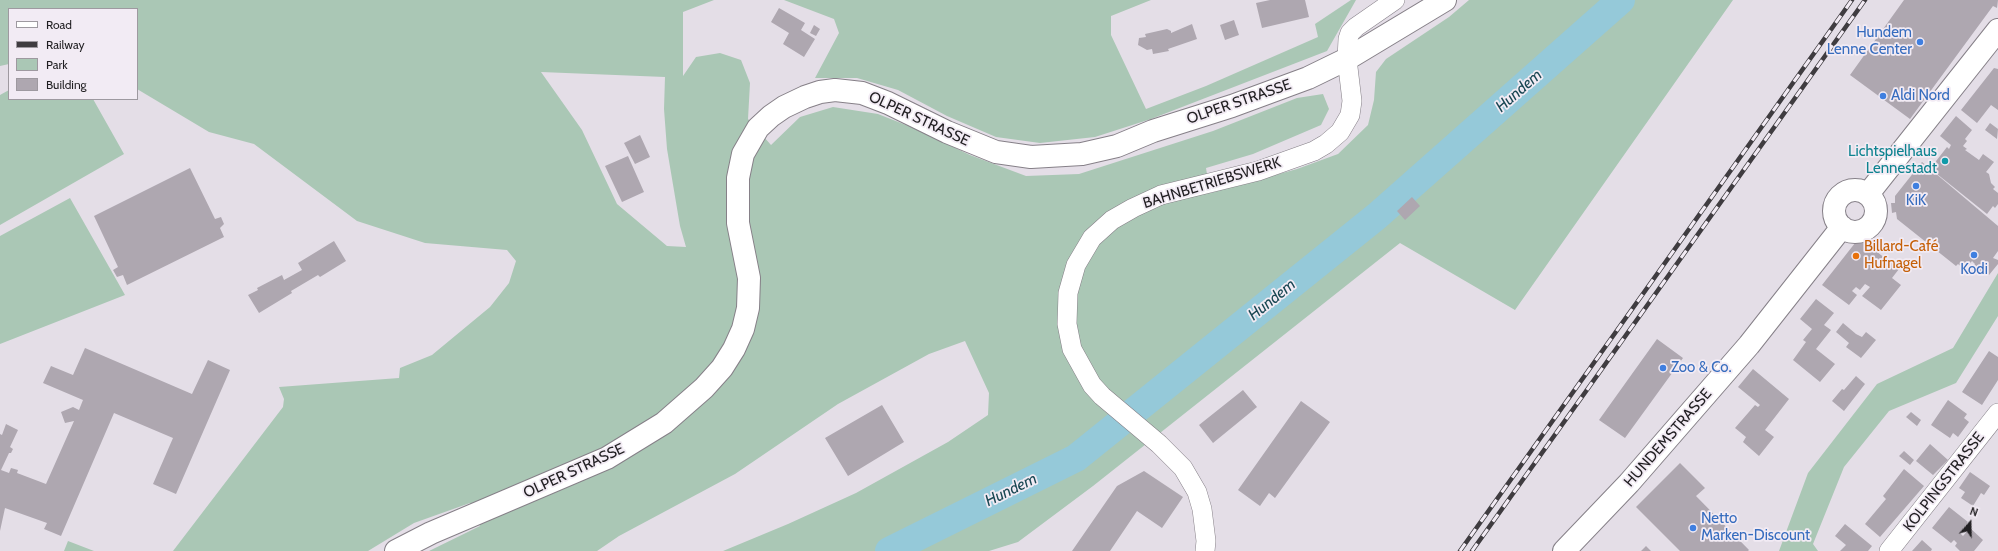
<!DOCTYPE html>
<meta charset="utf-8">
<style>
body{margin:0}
#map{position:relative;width:1998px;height:551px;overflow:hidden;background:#e4dee7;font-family:Cabin,sans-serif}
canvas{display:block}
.legend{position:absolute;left:8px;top:8px;width:130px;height:92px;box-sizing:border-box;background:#f2ebf4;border:1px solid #9e99a0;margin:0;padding:5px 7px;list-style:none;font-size:12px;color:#211f22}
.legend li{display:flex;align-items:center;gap:8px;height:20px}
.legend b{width:20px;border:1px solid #9e99a0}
.north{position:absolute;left:1950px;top:503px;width:40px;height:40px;-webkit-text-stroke:3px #f2ebf4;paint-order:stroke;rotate:20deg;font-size:11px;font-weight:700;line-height:16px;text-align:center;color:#211f22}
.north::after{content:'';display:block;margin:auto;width:14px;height:18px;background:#211f22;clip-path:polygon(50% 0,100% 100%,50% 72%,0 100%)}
</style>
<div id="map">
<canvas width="1998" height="551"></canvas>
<ul class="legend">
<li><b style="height:5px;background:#fff"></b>Road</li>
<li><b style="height:5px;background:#3f3c40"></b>Railway</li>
<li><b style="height:11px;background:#aac7b5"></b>Park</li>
<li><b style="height:11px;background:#aea7b0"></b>Building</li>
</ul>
<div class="north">N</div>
</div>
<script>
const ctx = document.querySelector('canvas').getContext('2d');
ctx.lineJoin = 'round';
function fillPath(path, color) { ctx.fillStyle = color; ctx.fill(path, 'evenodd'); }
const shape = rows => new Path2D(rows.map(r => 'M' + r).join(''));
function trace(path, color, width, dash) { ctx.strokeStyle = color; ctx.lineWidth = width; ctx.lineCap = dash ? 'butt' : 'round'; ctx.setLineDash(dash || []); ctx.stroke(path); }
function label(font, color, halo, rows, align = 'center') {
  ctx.font = font + ' Cabin,sans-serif'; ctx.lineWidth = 3.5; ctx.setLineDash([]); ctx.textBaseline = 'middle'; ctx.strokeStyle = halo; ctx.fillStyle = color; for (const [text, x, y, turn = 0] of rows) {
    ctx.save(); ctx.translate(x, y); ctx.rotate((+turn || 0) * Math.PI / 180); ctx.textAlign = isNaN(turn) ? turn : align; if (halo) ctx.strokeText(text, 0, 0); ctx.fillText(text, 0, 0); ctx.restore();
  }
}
const green = shape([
 [0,0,714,0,683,12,683,76,696,57,720,53,741,60,750,83,748,119,771,145,800,117,833,107,878,114,911,127,970,155,1026,176,1079,174,1213,131,1297,98,1323,94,1329,109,1321,125,1253,154,1206,168,1210,193,1297,169,1338,154,1368,125,1374,100,1376,72,1386,59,1449,17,1469,0,1733,0,1515,310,1400,243,1093,486,1018,542,989,551,723,551,788,524,856,493,948,442,988,415,989,393,965,341,929,354,838,404,735,474,619,536,597,551,429,551,480,526,470,503,414,523,368,551,173,551,283,407,284,399,279,387,399,378,400,368,432,355,490,307,509,283,516,261,507,250,425,243,357,221,254,144,209,132,137,89,137,9,9,9,9,64,0,66],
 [541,72,665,77,664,109,667,149,680,226,686,247,667,246,617,204,582,130],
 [784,0,1151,0,1111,16,1111,35,1146,109,1206,86,1318,37,1315,24,1351,0,1356,0,1327,51,1151,119,1095,137,1040,143,996,137,947,116,898,90,857,78,815,78,839,33,834,19],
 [9,90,9,99,93,99,124,154,0,225,0,95],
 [70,198,125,295,0,344,0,236],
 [1998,273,1998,316,1956,383,1889,411,1844,467,1813,544,1818,551,1779,551,1808,473,1877,384,1953,348],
 [68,541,94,551,64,551]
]);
const river = shape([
 [889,551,1076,458,1377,216,1621,0]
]);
const building = shape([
 [1270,0,1305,0,1309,17,1262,28,1256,3],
 [1904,0,1998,0,1997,8,1993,6,1910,119,1850,75],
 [779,8,805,23,801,30,815,39,804,57,783,44,789,33,771,22],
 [1234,20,1239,35,1225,40,1220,25],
 [1192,24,1197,39,1168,49,1169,51,1153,54,1152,49,1147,50,1138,45,1139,38,1146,37,1145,34,1167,29,1171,31,1171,33],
 [814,25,820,29,816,36,810,33],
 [1994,68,1998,69,1998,110,1991,105,1977,123,1961,110],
 [1956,116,1972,130,1965,139,1967,141,1963,146,1967,149,1965,150,1979,160,1983,154,1994,162,1986,172,1989,174,1991,183,1995,187,1993,189,1998,193,1998,204,1995,208,1993,206,1987,214,1932,170,1935,166,1933,165,1947,147,1949,149,1951,145,1940,136],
 [1990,123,1998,129,1997,139,1985,130],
 [640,135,650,157,635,164,624,143],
 [628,156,644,192,622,202,605,166],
 [1922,162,1998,226,1998,251,1993,258,1998,260,1998,264,1989,275,1984,271,1981,275,1972,268,1975,264,1972,261,1965,270,1958,264,1956,266,1897,219,1896,212,1892,213,1891,203,1895,203,1895,196],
 [190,168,215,219,221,217,224,224,220,228,224,237,127,285,123,275,117,277,113,270,118,267,94,216],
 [1412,197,1420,206,1405,220,1397,211],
 [1859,238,1899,269,1892,278,1901,285,1881,310,1862,296,1870,287,1865,284,1860,290,1856,287,1852,291,1857,295,1849,305,1822,285],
 [334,241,346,261,320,277,318,275,291,291,292,293,259,313,248,295,258,290,257,288,282,275,284,280,302,270,298,263],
 [1816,299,1834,313,1824,325,1831,330,1816,349,1835,364,1820,382,1793,360,1806,342,1803,340,1812,329,1800,319],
 [1843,323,1856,334,1862,337,1866,332,1876,340,1861,358,1846,347,1849,343,1836,332],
 [1657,339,1683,358,1625,438,1599,420],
 [85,348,192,394,208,360,230,370,176,494,153,484,173,438,114,413,61,536,44,529,47,523,5,508,0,531,0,434,2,435,6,424,18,430,10,447,13,449,11,453,9,453,1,470,9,473,11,468,18,470,17,473,46,484,74,421,65,423,61,412,73,407,79,410,83,400,43,383,51,366,73,375],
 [1989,351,1998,357,1998,380,1982,405,1962,392],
 [1753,369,1789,399,1765,430,1774,437,1759,456,1743,442,1746,437,1735,428,1755,405,1758,407,1760,405,1738,387],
 [1856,376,1865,384,1844,411,1832,401,1842,389,1844,390],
 [1243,390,1257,407,1213,443,1199,425],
 [1948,400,1967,414,1964,418,1969,422,1958,437,1953,433,1950,438,1931,425],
 [1301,401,1330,422,1275,498,1269,493,1260,506,1238,490],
 [882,405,904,442,848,476,825,438],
 [1911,412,1921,420,1917,426,1906,417],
 [1930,444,1948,460,1933,475,1916,461],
 [1904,451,1914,460,1910,465,1899,456],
 [1680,463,1705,488,1696,496,1749,550,1748,551,1680,551,1636,507],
 [1904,469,1924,486,1880,537,1865,524,1886,499,1883,496],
 [1144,471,1183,497,1162,528,1137,511,1110,551,1072,551,1117,486],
 [1970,472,1990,486,1984,495,1981,493,1973,506,1961,498,1965,492,1959,488],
 [1949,507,1968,522,1960,533,1963,536,1970,528,1983,540,1974,551,1960,551,1955,546,1957,543,1954,540,1951,543,1932,528],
 [1845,524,1872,546,1868,551,1840,551,1846,545,1835,536],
 [1922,540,1932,549,1931,551,1912,551],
 [1646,546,1651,551,1641,551]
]);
const minor = shape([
 [1205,551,1206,541,1202,509,1197,492,1183,468,1159,444,1102,396,1092,385,1072,349,1067,324,1068,293,1076,265,1092,238,1112,220,1133,208,1161,195,1258,171,1314,151,1326,144,1340,132,1350,115,1352,101,1347,59,1348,39,1350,33,1356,27,1395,0],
 [1889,551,1998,413]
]);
const major = shape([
 '1834 211a21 21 0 1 1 42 0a21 21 0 1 1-42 0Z',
 [1868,194,1998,30],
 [396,551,431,533,607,458,664,423,704,388,722,368,734,349,743,329,748,308,749,278,738,223,738,178,743,154,758,128,771,116,784,107,805,97,820,92,835,90,862,93,888,103,947,132,996,152,1031,157,1082,154,1117,146,1153,131,1232,106,1308,78,1347,59,1445,0],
 [1564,551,1629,483,1749,345,1842,227]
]);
const rail = shape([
 [1460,551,1852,0],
 [1472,551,1865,0]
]);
const markers = [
 [1920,42,4,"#3f7fe0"],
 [1883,96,4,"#3f7fe0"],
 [1945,161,4,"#0f9aa8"],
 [1916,186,4,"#3f7fe0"],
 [1974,255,4,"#3f7fe0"],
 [1856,256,4,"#e8710a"],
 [1663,368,4,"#3f7fe0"],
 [1693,528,4,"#3f7fe0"]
];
const shopNames = [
 ["Hundem",1912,33,"right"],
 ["Lenne Center",1912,50,"right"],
 ["Aldi Nord",1891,96],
 ["KiK",1916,201,"center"],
 ["Kodi",1974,270,"center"],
 ["Zoo & Co.",1671,368],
 ["Netto",1701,519],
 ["Marken-Discount",1701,536]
];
const streetNames = [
 ["OLPER STRASSE",1239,102,-19],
 ["OLPER STRASSE",919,119,25],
 ["BAHNBETRIEBSWERK",1212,183,-17],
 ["HUNDEMSTRASSE",1668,438,-49],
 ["OLPER STRASSE",574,471,-25],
 ["KOLPINGSTRASSE",1944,482,-52]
];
const cultureNames = [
 ["Lichtspielhaus",1937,152],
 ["Lennestadt",1937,169]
];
const foodNames = [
 ["Billard-Café",1864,247],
 ["Hufnagel",1864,264]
];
const waterNames = [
 ["Hundem",1519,91,-41],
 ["Hundem",1272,300,-39],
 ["Hundem",1011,490,-26]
];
fillPath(green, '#aac7b5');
trace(river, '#95c9d9', 28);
fillPath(building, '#aea7b0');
trace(minor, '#868088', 20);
trace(major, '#868088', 24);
trace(minor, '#fff', 19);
trace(major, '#fff', 22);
trace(rail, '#3f3c40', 4.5);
trace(rail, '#f2ebf4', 3, [9]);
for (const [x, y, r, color] of markers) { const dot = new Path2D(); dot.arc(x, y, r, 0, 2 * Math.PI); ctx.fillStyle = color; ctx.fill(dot); trace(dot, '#f2ebf4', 1.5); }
label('15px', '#366cbe', '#f2ebf4', shopNames, 'left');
label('15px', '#211f22', '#f2ebf4', streetNames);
label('15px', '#0d838f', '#f2ebf4', cultureNames, 'right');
label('15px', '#c56008', '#f2ebf4', foodNames, 'left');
label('italic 16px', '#194753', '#f2ebf4', waterNames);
</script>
